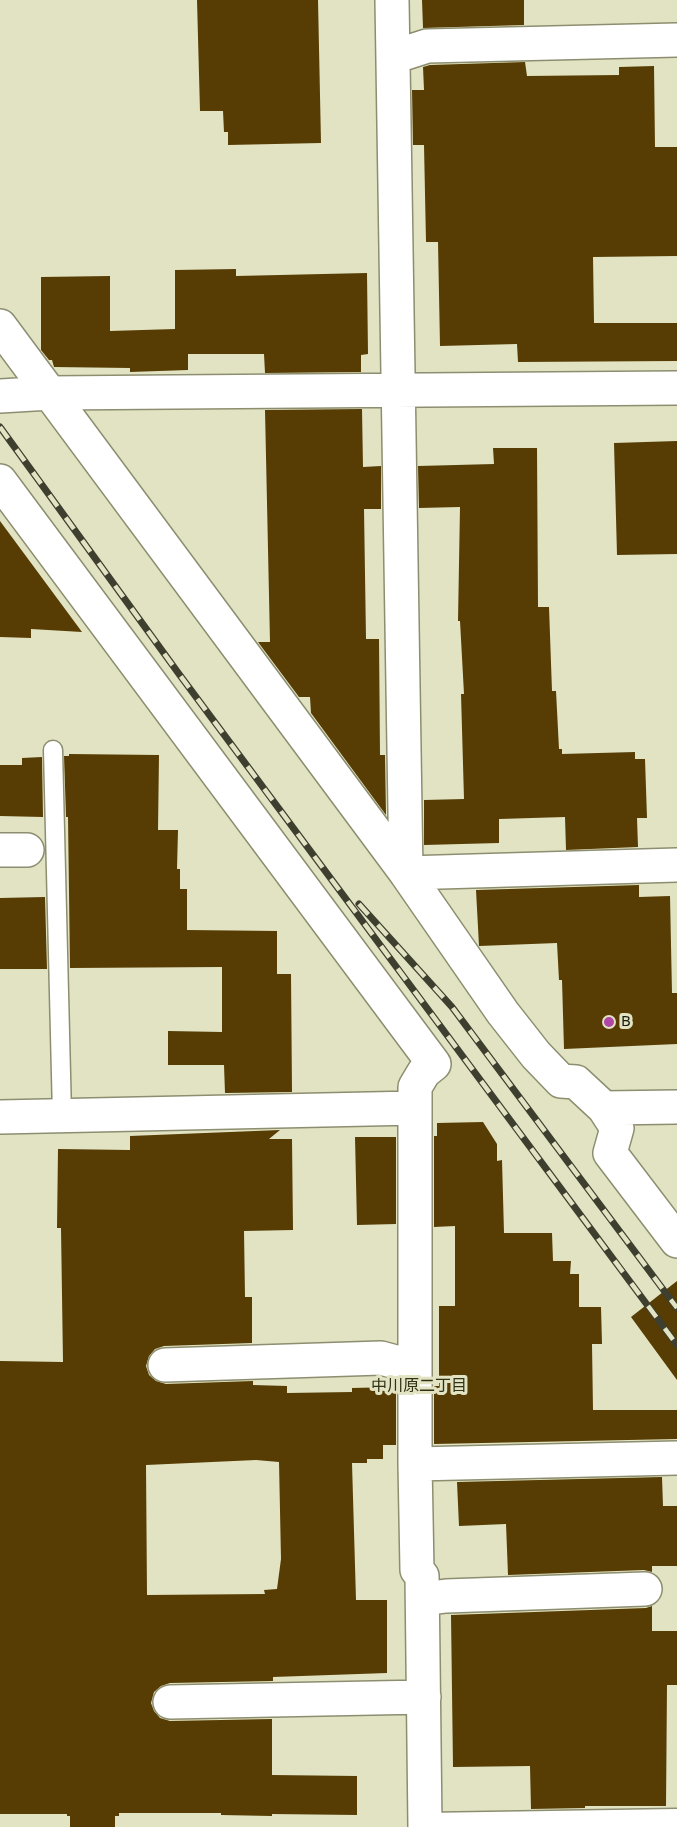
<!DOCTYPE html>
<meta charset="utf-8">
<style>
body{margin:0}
canvas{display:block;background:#e1e3c2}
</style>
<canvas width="677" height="1827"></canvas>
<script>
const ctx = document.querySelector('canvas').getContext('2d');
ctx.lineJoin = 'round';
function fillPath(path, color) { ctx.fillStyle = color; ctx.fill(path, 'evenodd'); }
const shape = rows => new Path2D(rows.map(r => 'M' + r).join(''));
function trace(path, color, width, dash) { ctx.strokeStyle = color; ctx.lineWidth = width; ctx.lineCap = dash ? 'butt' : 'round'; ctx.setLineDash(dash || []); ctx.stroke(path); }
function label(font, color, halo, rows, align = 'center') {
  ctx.font = font + ' "Noto Sans","Noto Sans JP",sans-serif'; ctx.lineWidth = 6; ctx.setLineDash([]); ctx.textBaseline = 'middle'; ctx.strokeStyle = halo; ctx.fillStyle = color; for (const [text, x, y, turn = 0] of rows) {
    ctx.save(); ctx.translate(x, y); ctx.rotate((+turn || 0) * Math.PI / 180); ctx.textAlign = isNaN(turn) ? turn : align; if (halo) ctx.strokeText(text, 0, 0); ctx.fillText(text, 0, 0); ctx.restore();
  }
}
const building = shape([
 [197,0,318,0,321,143,228,145,228,132,224,132,223,111,200,111],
 [422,0,524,0,524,25,423,28],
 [525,62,527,76,619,75,619,67,654,66,655,147,677,147,677,256,593,257,594,323,677,323,677,361,518,362,517,344,440,346,438,242,426,242,424,145,413,145,412,90,424,90,423,67,430,65],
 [236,269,236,276,367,273,368,354,361,355,361,372,265,373,264,354,188,354,188,370,130,372,130,368,54,367,52,360,49,360,41,350,41,277,110,276,110,331,175,329,175,270],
 [362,409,363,467,381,466,381,509,364,509,366,639,379,639,380,755,385,755,386,815,311,713,310,697,299,697,258,642,270,642,265,410],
 [677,441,677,554,617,555,614,443],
 [493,448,537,448,538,607,549,607,552,691,556,691,559,749,562,749,562,754,635,752,635,759,645,759,647,818,637,818,638,847,566,850,565,817,499,819,499,843,424,845,424,800,464,799,461,694,464,694,460,621,458,621,460,507,419,508,418,466,494,464],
 [0,521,82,632,31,629,31,638,0,637],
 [69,754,159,755,158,830,178,830,177,869,180,869,180,889,187,889,187,930,277,931,277,974,291,974,292,1092,225,1093,224,1065,168,1065,168,1031,222,1032,222,967,70,968,68,817,66,817,64,756,69,756],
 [42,757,43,817,0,816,0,765,22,765,22,758],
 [639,885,639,897,670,896,672,993,677,993,677,1044,564,1049,562,980,559,980,557,943,479,946,476,890],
 [45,897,47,969,0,969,0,898],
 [483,1122,497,1144,497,1161,502,1160,504,1233,552,1233,553,1261,571,1261,570,1274,579,1274,579,1307,601,1307,602,1344,592,1344,593,1410,677,1410,677,1439,434,1444,434,1386,439,1386,439,1306,455,1306,455,1226,434,1227,434,1136,437,1136,437,1123],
 [280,1130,269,1139,292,1139,293,1230,244,1231,245,1297,252,1297,252,1343,164,1346,155,1349,149,1356,146,1366,149,1375,156,1381,166,1384,253,1381,253,1385,287,1386,287,1393,352,1392,352,1388,396,1387,396,1445,383,1445,383,1459,367,1459,367,1463,352,1463,356,1600,387,1600,387,1673,273,1677,273,1681,170,1683,161,1686,154,1692,151,1703,154,1711,160,1718,170,1721,272,1719,272,1775,357,1776,357,1815,272,1814,272,1816,221,1815,221,1813,119,1813,119,1816,115,1816,115,1827,70,1827,70,1816,67,1816,67,1814,0,1814,0,1361,63,1362,61,1228,57,1228,58,1149,130,1150,130,1136],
 [256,1460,279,1462,281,1559,277,1589,264,1590,265,1594,147,1595,146,1465],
 [355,1137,396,1137,396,1224,357,1225],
 [677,1281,677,1380,631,1317],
 [662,1477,663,1506,677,1506,677,1566,652,1566,652,1572,644,1570,508,1575,506,1524,459,1526,457,1482],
 [652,1606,652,1631,677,1631,677,1685,667,1685,666,1806,585,1806,585,1808,531,1809,530,1766,453,1767,451,1615,646,1608]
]);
const lane = shape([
 [53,750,62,1115],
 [425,1822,677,1818]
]);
const street = shape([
 [392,0,406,873],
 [393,57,427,46,677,40],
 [0,326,406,873,503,1013,536,1055,561,1081,576,1082,604,1108,617,1128,610,1153,677,1241],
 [0,396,50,393,677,388],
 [0,481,434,1064,424,1072,415,1087,415,1464,417,1570,422,1576,425,1827],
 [0,850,27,850],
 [406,873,677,865],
 [604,1108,677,1107],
 [0,1117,415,1108],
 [165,1365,381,1358,414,1367],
 [415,1464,677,1458],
 [423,1599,446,1596,645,1589],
 [170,1702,424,1697]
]);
const rail = shape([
 [0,427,179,674,677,1345],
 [359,904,452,1007,677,1308]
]);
const markers = [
 [609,1022,6,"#af46a8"]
];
const poiNames = [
 ["B",621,1022]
];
const neighbourhoodNames = [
 ["中川原二丁目",419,1386]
];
fillPath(building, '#573d04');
trace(lane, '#8d8e70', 21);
trace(street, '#8d8e70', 36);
trace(lane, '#fff', 18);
trace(street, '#fff', 33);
trace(rail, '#3e3f2f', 7);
trace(rail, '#e1e3c2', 4.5, [14]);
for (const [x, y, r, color] of markers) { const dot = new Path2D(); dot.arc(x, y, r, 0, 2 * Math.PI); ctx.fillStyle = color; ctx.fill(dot); trace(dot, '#e1e3c2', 2); }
label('15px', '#18190d', '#e1e3c2', poiNames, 'left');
label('16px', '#313116', '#e1e3c2', neighbourhoodNames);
</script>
